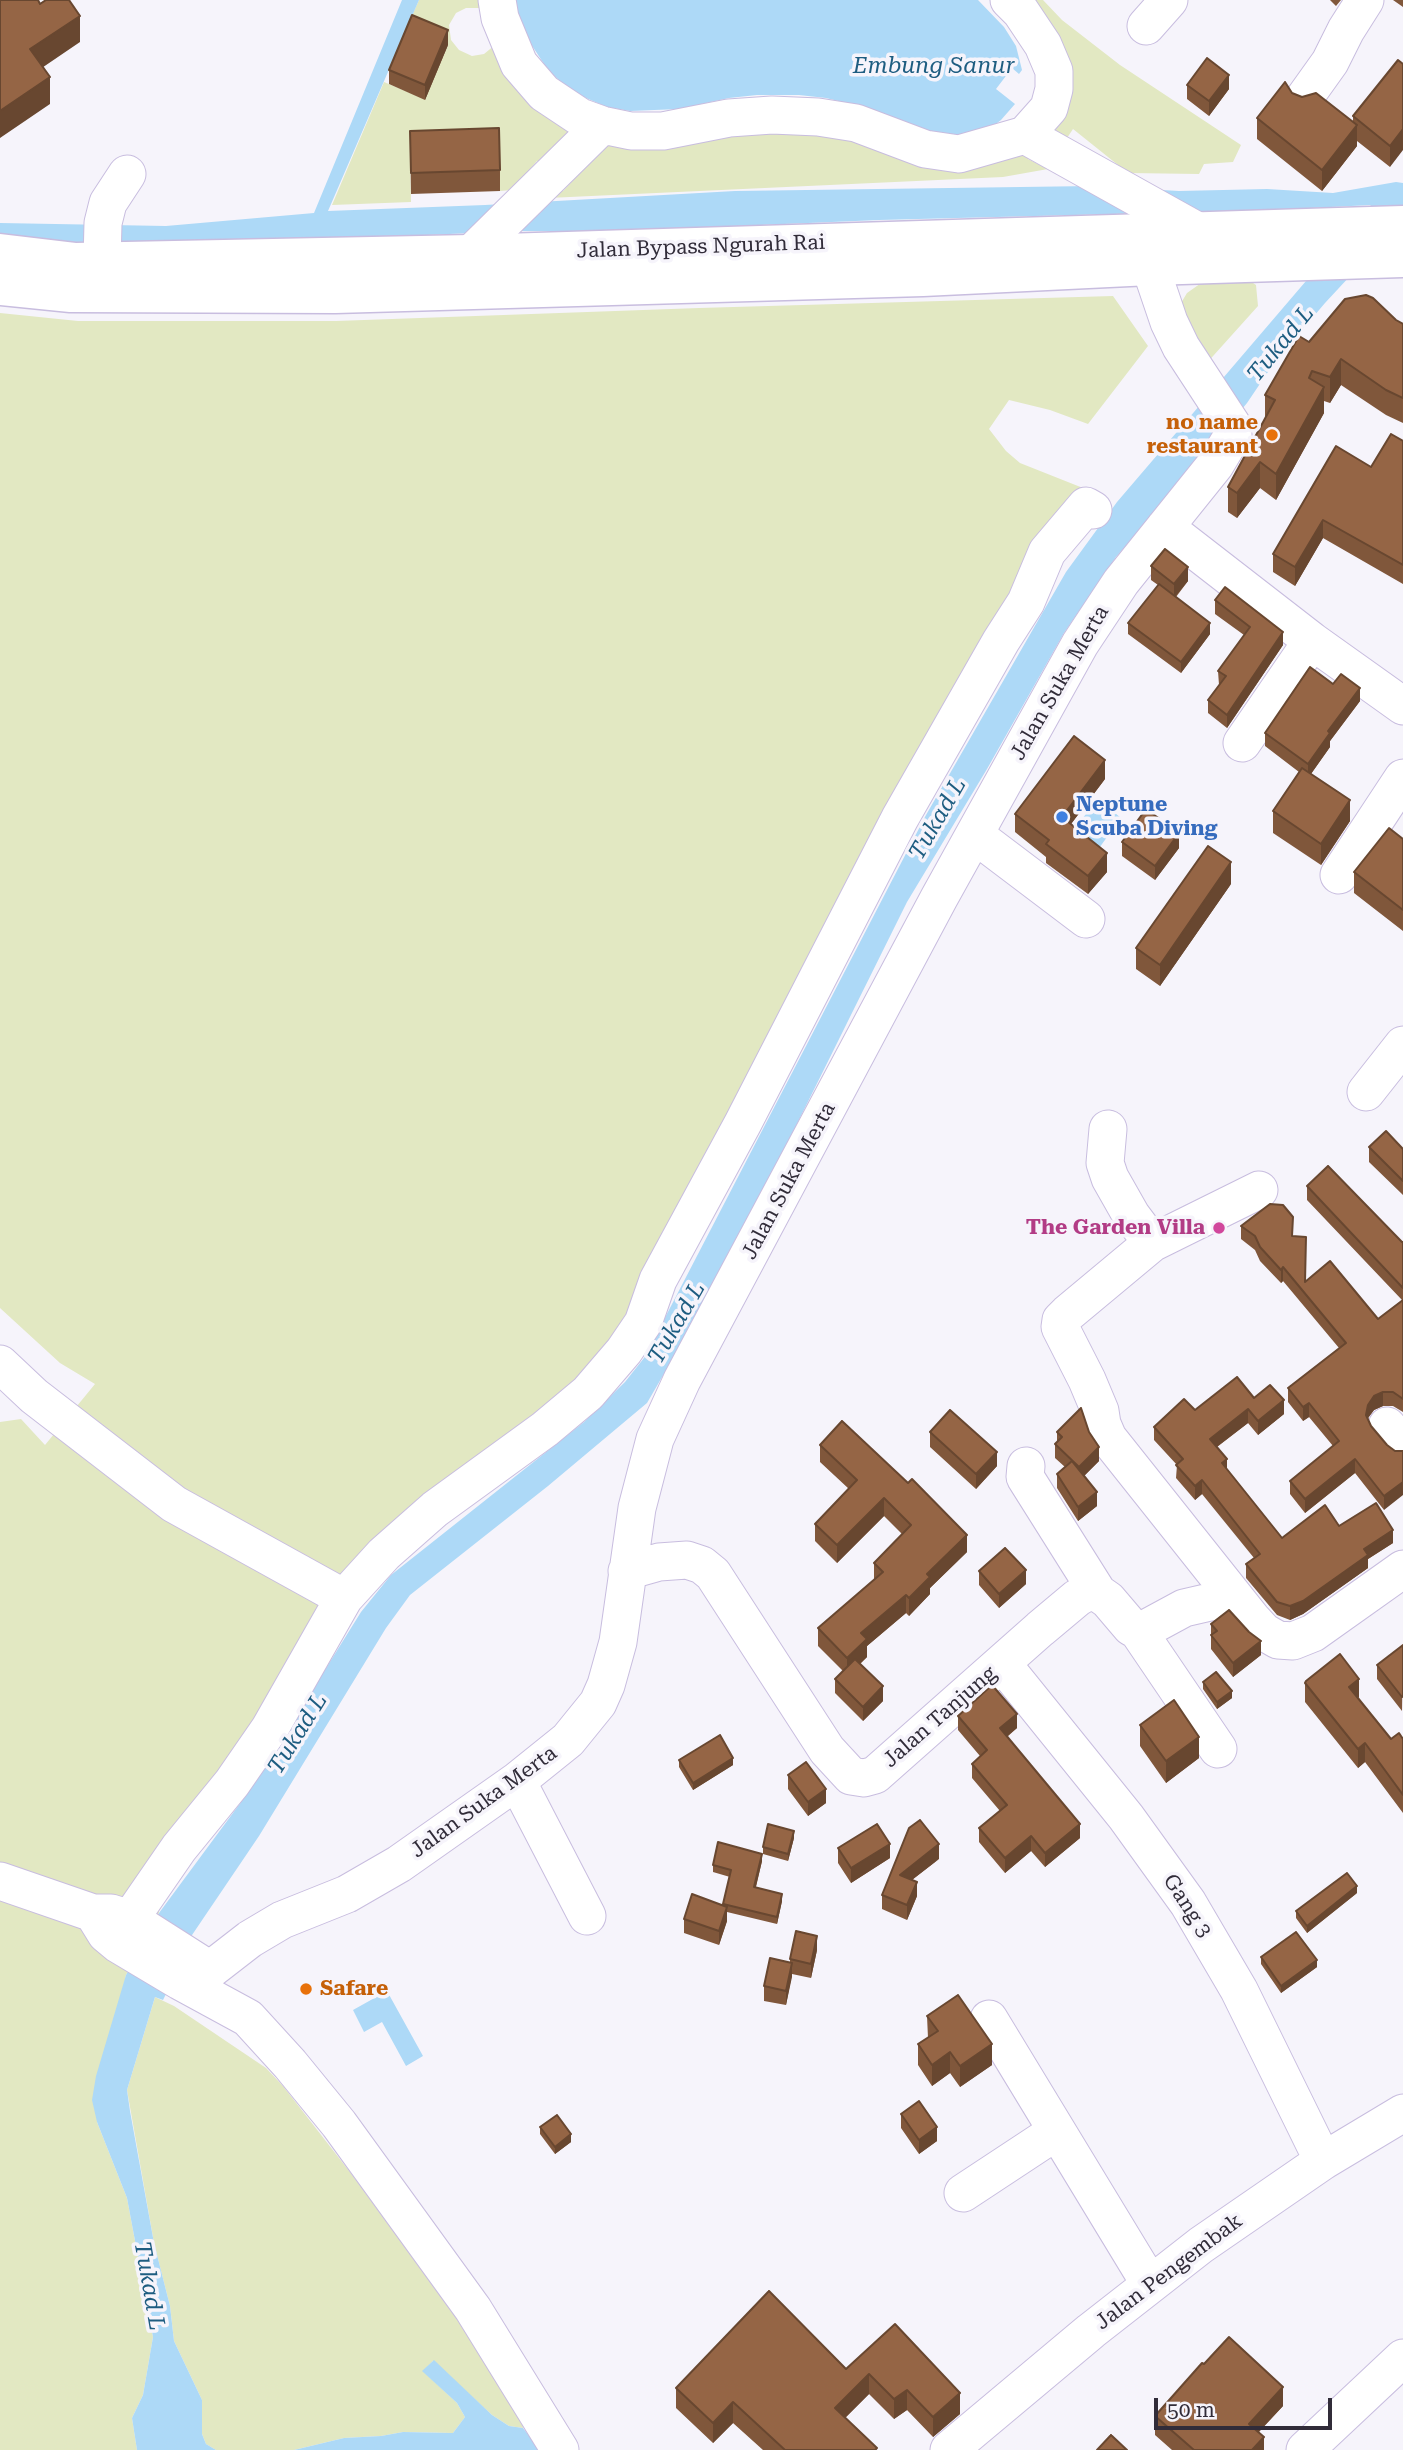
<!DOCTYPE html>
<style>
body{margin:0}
#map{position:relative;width:1403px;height:2450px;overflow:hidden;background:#f6f4fb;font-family:"Roboto Serif",serif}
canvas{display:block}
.scale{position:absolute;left:1154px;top:2398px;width:178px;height:32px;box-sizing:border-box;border:4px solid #312c39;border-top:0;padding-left:9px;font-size:21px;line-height:24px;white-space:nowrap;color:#312c39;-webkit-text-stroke:5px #f6f4fb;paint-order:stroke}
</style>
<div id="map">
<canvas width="1403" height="2450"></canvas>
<div class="scale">50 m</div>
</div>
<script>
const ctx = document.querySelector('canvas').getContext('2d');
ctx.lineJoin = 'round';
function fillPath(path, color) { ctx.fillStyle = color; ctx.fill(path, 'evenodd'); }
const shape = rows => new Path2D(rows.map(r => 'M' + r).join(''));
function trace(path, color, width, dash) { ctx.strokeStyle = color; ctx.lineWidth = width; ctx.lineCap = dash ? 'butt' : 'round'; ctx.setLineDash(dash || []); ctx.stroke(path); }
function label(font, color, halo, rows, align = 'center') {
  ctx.font = font + ' "Roboto Serif",serif'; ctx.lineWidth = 7; ctx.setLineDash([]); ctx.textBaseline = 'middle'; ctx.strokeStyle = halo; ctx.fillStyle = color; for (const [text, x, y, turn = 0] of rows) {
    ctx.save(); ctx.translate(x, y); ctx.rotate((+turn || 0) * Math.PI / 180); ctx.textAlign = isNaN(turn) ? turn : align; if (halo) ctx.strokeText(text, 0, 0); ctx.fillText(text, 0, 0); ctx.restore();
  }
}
const green = shape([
 [419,0,487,0,482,8,466,8,456,13,449,25,451,40,459,50,472,56,484,54,495,45,553,112,821,129,919,157,1054,115,1020,0,1043,0,1062,20,1120,65,1241,145,1233,162,1204,164,1199,174,1128,173,1073,129,1067,138,1028,159,1048,169,1003,177,548,198,556,189,563,191,589,163,537,161,512,190,500,191,499,149,410,153,411,202,332,205,384,82,425,99,448,45,407,27],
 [1247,279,1256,285,1258,306,1205,365,1181,303,1187,293,1204,281],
 [1113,296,1148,346,1088,424,1050,410,1009,400,989,429,1006,451,1020,463,1083,488,1027,565,630,1316,578,1383,426,1498,160,1899,159,1913,126,1975,97,2122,127,2198,153,2337,143,2395,132,2418,137,2450,0,2450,0,1422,21,1419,45,1445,95,1384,60,1363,0,1308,0,313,78,321,336,321,699,308],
 [155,1997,174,2006,266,2068,283,2086,353,2176,521,2407,523,2428,509,2426,492,2415,433,2361,423,2371,457,2403,465,2417,453,2433,403,2432,381,2436,344,2438,294,2450,216,2450,206,2444,202,2434,202,2400,174,2341,170,2306,154,2243,127,2090]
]);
const water = shape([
 [402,0,419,0,328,211,485,205,735,191,1092,186,1179,191,1267,189,1333,193,1396,182,1403,183,1403,219,1325,303,1274,363,1247,403,1181,483,1116,557,1064,633,987,769,907,902,726,1267,647,1403,548,1486,410,1595,386,1628,259,1836,190,1938,181,1964,163,2000,155,1997,127,2090,130,2111,154,2243,170,2306,174,2341,202,2400,202,2434,206,2444,216,2450,137,2450,132,2418,143,2395,153,2337,127,2198,97,2122,92,2100,96,2076,126,1975,159,1913,250,1790,361,1612,391,1575,584,1422,625,1382,644,1358,926,815,1066,572,1117,502,1371,205,1271,210,879,220,619,231,515,231,253,243,0,243,0,223,166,226,314,213],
 [515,0,978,0,1004,27,1016,46,1022,70,1019,74,1012,68,996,89,1015,104,1001,120,987,131,968,136,932,135,863,107,826,98,799,95,757,95,729,98,679,109,630,111,607,107,586,98,565,86,548,70,523,32],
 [1098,799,1121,818,1094,855,1075,840,1083,829,1078,824],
 [387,1991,423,2056,406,2066,382,2022,364,2032,353,2010],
 [434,2360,492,2415,509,2426,523,2428,540,2450,294,2450,344,2438,381,2436,403,2432,453,2433,465,2417,457,2403,422,2371]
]);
const minor = shape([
 [497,0,500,18,519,64,544,93,580,117,602,125,631,131,663,131,729,118,772,115,818,117,856,123,925,149,959,154,1025,135,1049,108,1054,89,1054,71,1043,45,1021,12,1009,0],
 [1146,26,1169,0],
 [1305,97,1330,62,1346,30,1365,0],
 [1025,135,1199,232],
 [471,254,602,125],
 [102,261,103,223,108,203,127,174],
 [1165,527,1312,641,1403,706],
 [1242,743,1312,641],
 [975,835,1086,919],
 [1339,875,1403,778],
 [1366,1092,1403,1045],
 [1108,1129,1105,1163,1110,1178,1131,1215,1152,1243,1068,1313,1061,1320,1060,1327,1087,1380,1100,1411,1102,1424,1108,1438,1252,1619,1264,1632,1278,1640,1293,1641,1313,1633,1403,1569],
 [1152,1243,1259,1190],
 [0,1364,34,1396,174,1504,344,1598],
 [1387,1426,1403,1445],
 [1026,1466,1025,1477,1098,1593],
 [627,1571,659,1562,687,1560,702,1565,713,1574,827,1750,851,1776,864,1778,875,1775,1040,1629,1077,1598,1089,1591,1098,1593,1108,1600,1131,1627,1138,1631,1147,1628,1184,1608,1210,1602,1236,1600],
 [1138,1631,1218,1749],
 [1013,1677,1126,1817,1188,1903,1239,1990,1323,2161],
 [517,1781,587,1916],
 [0,1881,93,1913,111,1913,130,1919,210,1970],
 [93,1913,106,1934,118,1944,180,1981,248,2018,290,2064,339,2124,473,2309,560,2450],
 [130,1919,179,1848,232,1783,270,1728,344,1598,384,1554,435,1509,545,1429,588,1393,624,1351,643,1323,658,1280,743,1123,900,818,1001,641,1026,602,1047,552,1086,506,1093,510],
 [196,1989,210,1970,250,1939,282,1920,347,1894,399,1864,517,1781,568,1740,598,1703,606,1685,618,1642,637,1508,655,1439,682,1380,939,898,1080,644,1121,582,1215,465,1233,435,1232,425,1181,347,1169,322,1150,266],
 [989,2019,1150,2284],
 [963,2193,1057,2131],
 [949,2450,1091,2331,1201,2245,1323,2161,1403,2113],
 [1305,2450,1403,2358]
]);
const highway = shape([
 [0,253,76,262,471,254,1403,225],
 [0,286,71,293,335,294,923,277,1150,266,1403,258]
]);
const wall = shape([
 [1330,0,1341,0,1336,6],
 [1393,0,1403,0,1403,7],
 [448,45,425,100,389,84,389,70],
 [1398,60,1390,167,1357,141,1357,146,1322,191,1257,139,1257,118,1292,93,1353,121,1353,116],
 [1187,85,1229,89,1209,116,1187,99],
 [410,131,500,170,500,191,411,194],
 [1396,320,1403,324,1403,423,1386,415,1341,385,1330,403,1324,401,1324,413,1276,500,1260,488,1237,518,1228,512,1228,487,1265,420,1265,395,1309,342],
 [1403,441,1403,584,1323,538,1295,586,1273,572,1273,554,1371,467],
 [1151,566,1188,581,1176,597,1210,634,1181,673,1128,634,1128,623,1158,585,1151,580],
 [1215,600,1283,645,1227,728,1208,713,1208,700,1219,685,1218,671,1244,635,1215,614],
 [1333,684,1360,701,1330,741,1330,747,1311,774,1350,821,1321,865,1273,833,1273,811,1299,772,1265,746,1265,733],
 [1105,779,1071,824,1107,872,1088,894,1046,863,1046,857,1015,832,1015,814],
 [1403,839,1403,931,1354,893,1354,872],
 [1122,842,1179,848,1155,880,1122,856],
 [1231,884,1160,986,1136,969,1136,948],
 [1369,1147,1403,1149,1403,1195,1369,1162],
 [1307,1186,1402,1242,1403,1242,1403,1412,1393,1406,1383,1406,1374,1410,1368,1418,1371,1426,1387,1445,1384,1510,1355,1473,1305,1513,1290,1494,1290,1481,1333,1446,1309,1417,1303,1421,1288,1402,1288,1388,1339,1348,1283,1281,1281,1283,1260,1261,1255,1250,1241,1239,1241,1226,1293,1236,1305,1281,1378,1319,1402,1300,1307,1200],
 [1254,1398,1284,1414,1258,1435,1248,1423,1217,1447,1227,1469,1282,1538,1339,1526,1393,1543,1368,1559,1368,1568,1303,1614,1290,1620,1277,1615,1246,1578,1246,1564,1254,1558,1202,1494,1195,1500,1176,1478,1177,1465,1154,1440,1154,1427,1195,1410],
 [930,1432,997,1466,976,1489,930,1447],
 [1057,1432,1099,1461,1084,1476,1097,1506,1078,1521,1057,1488,1057,1474,1065,1467,1055,1458,1055,1444,1057,1442],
 [820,1445,967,1552,930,1588,930,1594,909,1616,906,1613,867,1646,867,1657,860,1664,883,1701,863,1721,835,1693,835,1679,843,1671,818,1646,818,1628,874,1581,874,1563,902,1534,884,1516,837,1563,815,1541,815,1524,849,1489,820,1462],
 [979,1571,1026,1584,999,1608,979,1585],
 [1211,1624,1261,1655,1233,1677,1211,1649],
 [1403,1645,1402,1711,1377,1679,1377,1665],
 [1203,1682,1232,1698,1217,1709,1203,1689],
 [1305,1683,1359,1697,1358,1698,1391,1739,1403,1739,1403,1813,1365,1762,1358,1768,1305,1702],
 [958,1716,1017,1728,1007,1737,1080,1838,1045,1867,1031,1851,1005,1873,979,1842,979,1828,1000,1811,972,1778,972,1764,980,1756,958,1730],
 [1140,1725,1199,1758,1166,1783,1140,1746],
 [679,1760,733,1765,693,1790,679,1767],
 [788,1775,826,1803,808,1816,788,1789],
 [794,1838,788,1861,763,1854,763,1847],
 [838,1848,890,1858,851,1883,838,1863],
 [939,1859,912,1880,917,1896,907,1920,882,1909,882,1895],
 [762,1861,756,1887,782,1901,777,1924,727,1912,727,1921,719,1945,684,1933,684,1919,723,1905,730,1877,713,1872,713,1865],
 [1357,1893,1307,1933,1296,1918,1296,1911],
 [817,1950,811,1978,792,1974,786,2005,764,2001,764,1986,790,1962,790,1959],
 [1261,1957,1317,1967,1281,1993,1261,1964],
 [927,2016,992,2065,960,2087,950,2073,932,2086,918,2065,918,2044,928,2038],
 [901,2114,937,2141,919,2154,901,2128],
 [540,2127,571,2142,555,2154,540,2134],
 [895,2324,960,2414,933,2437,907,2410,894,2419,869,2394,845,2418,877,2450,763,2450,733,2423,713,2443,676,2408,676,2388,846,2369],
 [1283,2406,1259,2432,1264,2450,1172,2450,1155,2435,1155,2416]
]);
const shadedWall = shape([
 [80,16,80,42,30,76,30,49],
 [448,30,448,45,425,100,425,85],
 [1229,75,1229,89,1209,116,1209,101],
 [50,77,50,104,0,138,0,111],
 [1357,125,1357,146,1322,191,1322,170],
 [1403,129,1403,150,1390,167,1390,146],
 [1341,359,1341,385,1330,403,1330,377],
 [1324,387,1324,413,1276,500,1276,474],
 [1260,462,1260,488,1237,518,1237,493],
 [1323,520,1323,538,1295,586,1295,567],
 [1188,567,1188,581,1174,598,1174,584],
 [1210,623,1210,634,1181,673,1181,662],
 [1283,632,1283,645,1227,728,1227,715],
 [1360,688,1360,701,1330,741,1330,747,1308,778,1308,764,1328,731],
 [1105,760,1105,779,1062,836,1062,817],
 [1350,800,1350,821,1321,865,1321,844],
 [1179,833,1179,848,1155,880,1155,866],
 [1107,853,1107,872,1088,894,1088,876],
 [1231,862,1231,884,1160,986,1160,965],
 [1283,1267,1283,1281,1281,1283,1281,1270],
 [1383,1392,1383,1406,1374,1410,1368,1418,1366,1415,1368,1405,1374,1396],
 [1284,1400,1284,1414,1258,1435,1258,1421],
 [1309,1403,1309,1417,1303,1421,1303,1407],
 [1248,1409,1248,1423,1210,1452,1210,1439],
 [1099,1447,1099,1461,1079,1481,1079,1467],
 [997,1452,997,1466,976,1489,976,1474],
 [1227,1459,1227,1472,1222,1463],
 [1355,1459,1355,1473,1305,1513,1305,1499],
 [1202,1480,1202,1494,1195,1500,1195,1486],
 [1403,1482,1403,1495,1384,1510,1384,1496],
 [1097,1492,1097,1506,1078,1521,1078,1507],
 [884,1498,884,1516,837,1563,837,1545],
 [1393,1530,1393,1543,1368,1559,1368,1568,1303,1614,1290,1620,1290,1606,1364,1549],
 [967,1535,967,1552,930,1588,930,1594,909,1616,909,1598,927,1574],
 [1026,1570,1026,1584,999,1608,999,1594],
 [906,1595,906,1613,867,1646,867,1657,847,1676,847,1658,861,1633],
 [1261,1641,1261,1655,1233,1677,1233,1663],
 [1359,1679,1359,1697,1349,1705,1349,1687],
 [883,1686,883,1701,863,1721,863,1707],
 [1232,1691,1232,1698,1217,1709,1217,1702],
 [1017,1714,1017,1728,1000,1742,1000,1728],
 [1199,1737,1199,1758,1166,1783,1166,1761],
 [1365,1743,1365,1762,1358,1768,1358,1749],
 [733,1758,733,1765,693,1790,693,1783],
 [826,1789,826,1803,808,1816,808,1802],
 [1080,1824,1080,1838,1045,1867,1045,1853],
 [794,1831,794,1838,788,1861,788,1854],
 [1031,1836,1031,1851,1005,1873,1005,1858],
 [890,1844,890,1858,851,1883,851,1868],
 [939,1844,939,1859,900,1889,900,1875],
 [762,1854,762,1861,754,1894,754,1887],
 [917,1882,917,1896,907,1920,907,1905],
 [1357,1886,1357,1893,1307,1933,1307,1926],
 [782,1894,782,1901,777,1924,777,1917],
 [727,1907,727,1921,719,1945,719,1931],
 [817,1936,817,1950,811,1978,811,1964],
 [1317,1960,1317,1967,1281,1993,1281,1986],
 [792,1963,792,1977,786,2005,786,1991],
 [992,2044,992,2065,960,2087,960,2066],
 [950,2052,950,2073,932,2086,932,2065],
 [937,2127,937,2141,919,2154,919,2140],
 [571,2134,571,2142,555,2154,555,2147],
 [869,2374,869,2394,835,2428,835,2408],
 [1283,2387,1283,2406,1249,2442,1249,2424],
 [907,2390,907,2410,894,2419,894,2399],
 [960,2393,960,2414,933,2437,933,2417],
 [733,2402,733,2423,713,2443,713,2423],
 [1264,2437,1264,2450,1252,2450]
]);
const building = shape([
 [0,0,38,0,40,4,46,0,69,0,80,16,30,49,50,77,0,111,0,0],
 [412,15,448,30,425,85,389,70,412,15],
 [1207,58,1229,75,1209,101,1187,85,1207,58],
 [1398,60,1403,64,1403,129,1390,146,1353,116,1398,60],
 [1285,82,1292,93,1302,97,1316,93,1357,125,1322,170,1257,118,1285,82],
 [499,128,500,170,411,173,410,131,499,128],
 [1366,295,1373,298,1396,320,1403,324,1403,398,1386,390,1341,359,1330,377,1312,371,1309,378,1324,387,1276,474,1260,462,1237,493,1228,487,1275,400,1265,395,1299,336,1309,342,1345,299,1366,295],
 [1391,434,1403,441,1403,565,1323,520,1295,567,1273,554,1336,446,1371,467,1391,434],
 [1165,549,1188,567,1174,584,1151,566,1165,549],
 [1159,584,1210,623,1181,662,1128,623,1159,584],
 [1225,587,1283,632,1227,715,1208,700,1226,676,1218,671,1250,627,1215,600,1225,587],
 [1310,667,1333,684,1341,674,1360,688,1328,731,1330,733,1308,764,1265,733,1310,667],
 [1074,736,1105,760,1062,817,1107,853,1088,876,1046,844,1049,840,1015,814,1074,736],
 [1302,768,1350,800,1321,844,1273,811,1302,768],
 [1146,809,1179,833,1155,866,1122,842,1146,809],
 [1389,828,1403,839,1403,910,1354,872,1389,828],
 [1208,846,1231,862,1160,965,1136,948,1208,846],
 [1386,1131,1403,1149,1403,1181,1369,1147,1386,1131],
 [1328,1166,1402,1242,1403,1242,1403,1288,1307,1186,1328,1166],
 [1270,1204,1283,1205,1293,1217,1292,1236,1306,1237,1305,1282,1330,1261,1378,1319,1403,1300,1403,1399,1393,1392,1383,1392,1374,1396,1368,1405,1366,1415,1371,1426,1387,1445,1395,1451,1403,1451,1403,1482,1384,1496,1355,1459,1305,1499,1290,1481,1339,1441,1309,1403,1303,1407,1288,1388,1346,1343,1283,1267,1281,1270,1260,1247,1255,1236,1241,1226,1270,1204],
 [1237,1377,1254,1398,1270,1385,1284,1400,1258,1421,1248,1409,1210,1439,1227,1459,1222,1463,1282,1538,1325,1505,1339,1526,1376,1503,1393,1530,1364,1549,1368,1555,1303,1601,1290,1606,1277,1602,1246,1564,1260,1554,1202,1480,1195,1486,1176,1465,1183,1459,1154,1427,1184,1399,1195,1410,1237,1377],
 [1081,1408,1089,1432,1099,1447,1079,1467,1055,1444,1062,1437,1057,1432,1081,1408],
 [950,1410,997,1452,976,1474,930,1432,950,1410],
 [842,1421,908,1483,912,1479,967,1535,927,1574,930,1577,909,1598,906,1595,861,1633,867,1639,847,1658,818,1628,883,1572,874,1563,911,1525,884,1498,837,1545,815,1524,857,1480,820,1445,842,1421],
 [1072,1461,1097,1492,1078,1507,1057,1474,1072,1461],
 [1005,1548,1026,1570,999,1594,979,1571,1005,1548],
 [1229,1610,1249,1632,1261,1641,1233,1663,1211,1635,1217,1631,1211,1624,1229,1610],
 [1403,1645,1403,1696,1402,1697,1377,1665,1403,1645],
 [1340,1654,1359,1679,1349,1687,1391,1739,1399,1733,1403,1739,1403,1795,1365,1743,1358,1749,1305,1683,1306,1681,1340,1654],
 [855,1659,883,1686,863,1707,835,1679,855,1659],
 [1216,1672,1232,1691,1217,1702,1203,1682,1216,1672],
 [992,1685,1017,1714,1000,1728,1080,1824,1045,1853,1031,1836,1005,1858,979,1828,1007,1805,972,1764,987,1750,958,1716,992,1685],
 [1174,1700,1199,1737,1166,1761,1140,1725,1174,1700],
 [720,1735,733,1758,693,1783,679,1760,720,1735],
 [806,1762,826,1789,808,1802,788,1775,806,1762],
 [920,1820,939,1844,900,1875,917,1882,907,1905,882,1895,909,1828,920,1820],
 [768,1824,794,1831,788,1854,763,1847,768,1824],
 [877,1824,890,1844,851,1868,838,1848,877,1824],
 [718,1842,762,1854,754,1887,782,1894,777,1917,723,1904,731,1870,713,1865,718,1842],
 [1347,1873,1357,1886,1307,1926,1296,1911,1347,1873],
 [692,1894,727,1907,719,1931,684,1919,692,1894],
 [796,1931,817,1936,811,1964,790,1959,796,1931],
 [1296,1932,1317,1960,1281,1986,1261,1957,1296,1932],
 [770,1958,792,1963,786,1991,764,1986,770,1958],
 [958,1995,992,2044,960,2066,950,2052,932,2065,918,2044,938,2031,927,2016,958,1995],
 [919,2101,937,2127,919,2140,901,2114,919,2101],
 [557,2115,571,2134,555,2147,540,2127,557,2115],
 [769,2291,846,2369,895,2324,960,2393,933,2417,907,2390,894,2399,869,2374,835,2408,877,2448,875,2450,785,2450,733,2402,713,2423,676,2388,769,2291],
 [1229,2337,1283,2387,1249,2424,1264,2437,1252,2450,1194,2450,1155,2416,1202,2363,1204,2364,1229,2337],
 [1111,2435,1127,2450,1097,2450,1111,2435]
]);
const markers = [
 [1272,435,7,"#e8710a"],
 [1062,817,7,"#3f7fe0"],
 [1219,1228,7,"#d1479c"],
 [306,1989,7,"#e8710a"]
];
const streetNames = [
 ["Jalan Bypass Ngurah Rai",701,247,-2],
 ["Jalan Suka Merta",1060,683,-60],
 ["Jalan Suka Merta",789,1181,-62],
 ["Jalan Tanjung",940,1717,-41],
 ["Jalan Suka Merta",484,1802,-36],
 ["Gang 3",1187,1906,57],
 ["Jalan Pengembak",1169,2272,-37]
];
const foodNames = [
 ["no name",1258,423],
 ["restaurant",1258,447],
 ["Safare",320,1989,"left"]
];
const shopNames = [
 ["Neptune",1076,805],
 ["Scuba Diving",1076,829]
];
const hotelNames = [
 ["The Garden Villa",1205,1228]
];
const waterNames = [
 ["Embung Sanur",934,66],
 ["Tukad L",1281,344,-51],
 ["Tukad L",938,819,-60],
 ["Tukad L",677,1323,-60],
 ["Tukad L",298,1734,-58],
 ["Tukad L",149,2286,80]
];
fillPath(green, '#e2e8c2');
fillPath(water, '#add9f7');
trace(minor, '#c8bddf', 39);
trace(highway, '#c8bddf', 41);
trace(minor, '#fff', 37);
trace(highway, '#fff', 38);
fillPath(wall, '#80573b');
fillPath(shadedWall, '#684730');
fillPath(building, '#956545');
trace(building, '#684730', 2);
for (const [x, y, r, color] of markers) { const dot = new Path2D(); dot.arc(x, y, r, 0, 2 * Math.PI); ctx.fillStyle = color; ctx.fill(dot); trace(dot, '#f6f4fb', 2.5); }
label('21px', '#312c39', '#f6f4fb', streetNames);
label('bold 21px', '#c56008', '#f6f4fb', foodNames, 'right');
label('bold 21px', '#366cbe', '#f6f4fb', shopNames, 'left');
label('bold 21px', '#b23c85', '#f6f4fb', hotelNames, 'right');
label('italic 23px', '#1e5d81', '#f6f4fb', waterNames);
</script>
